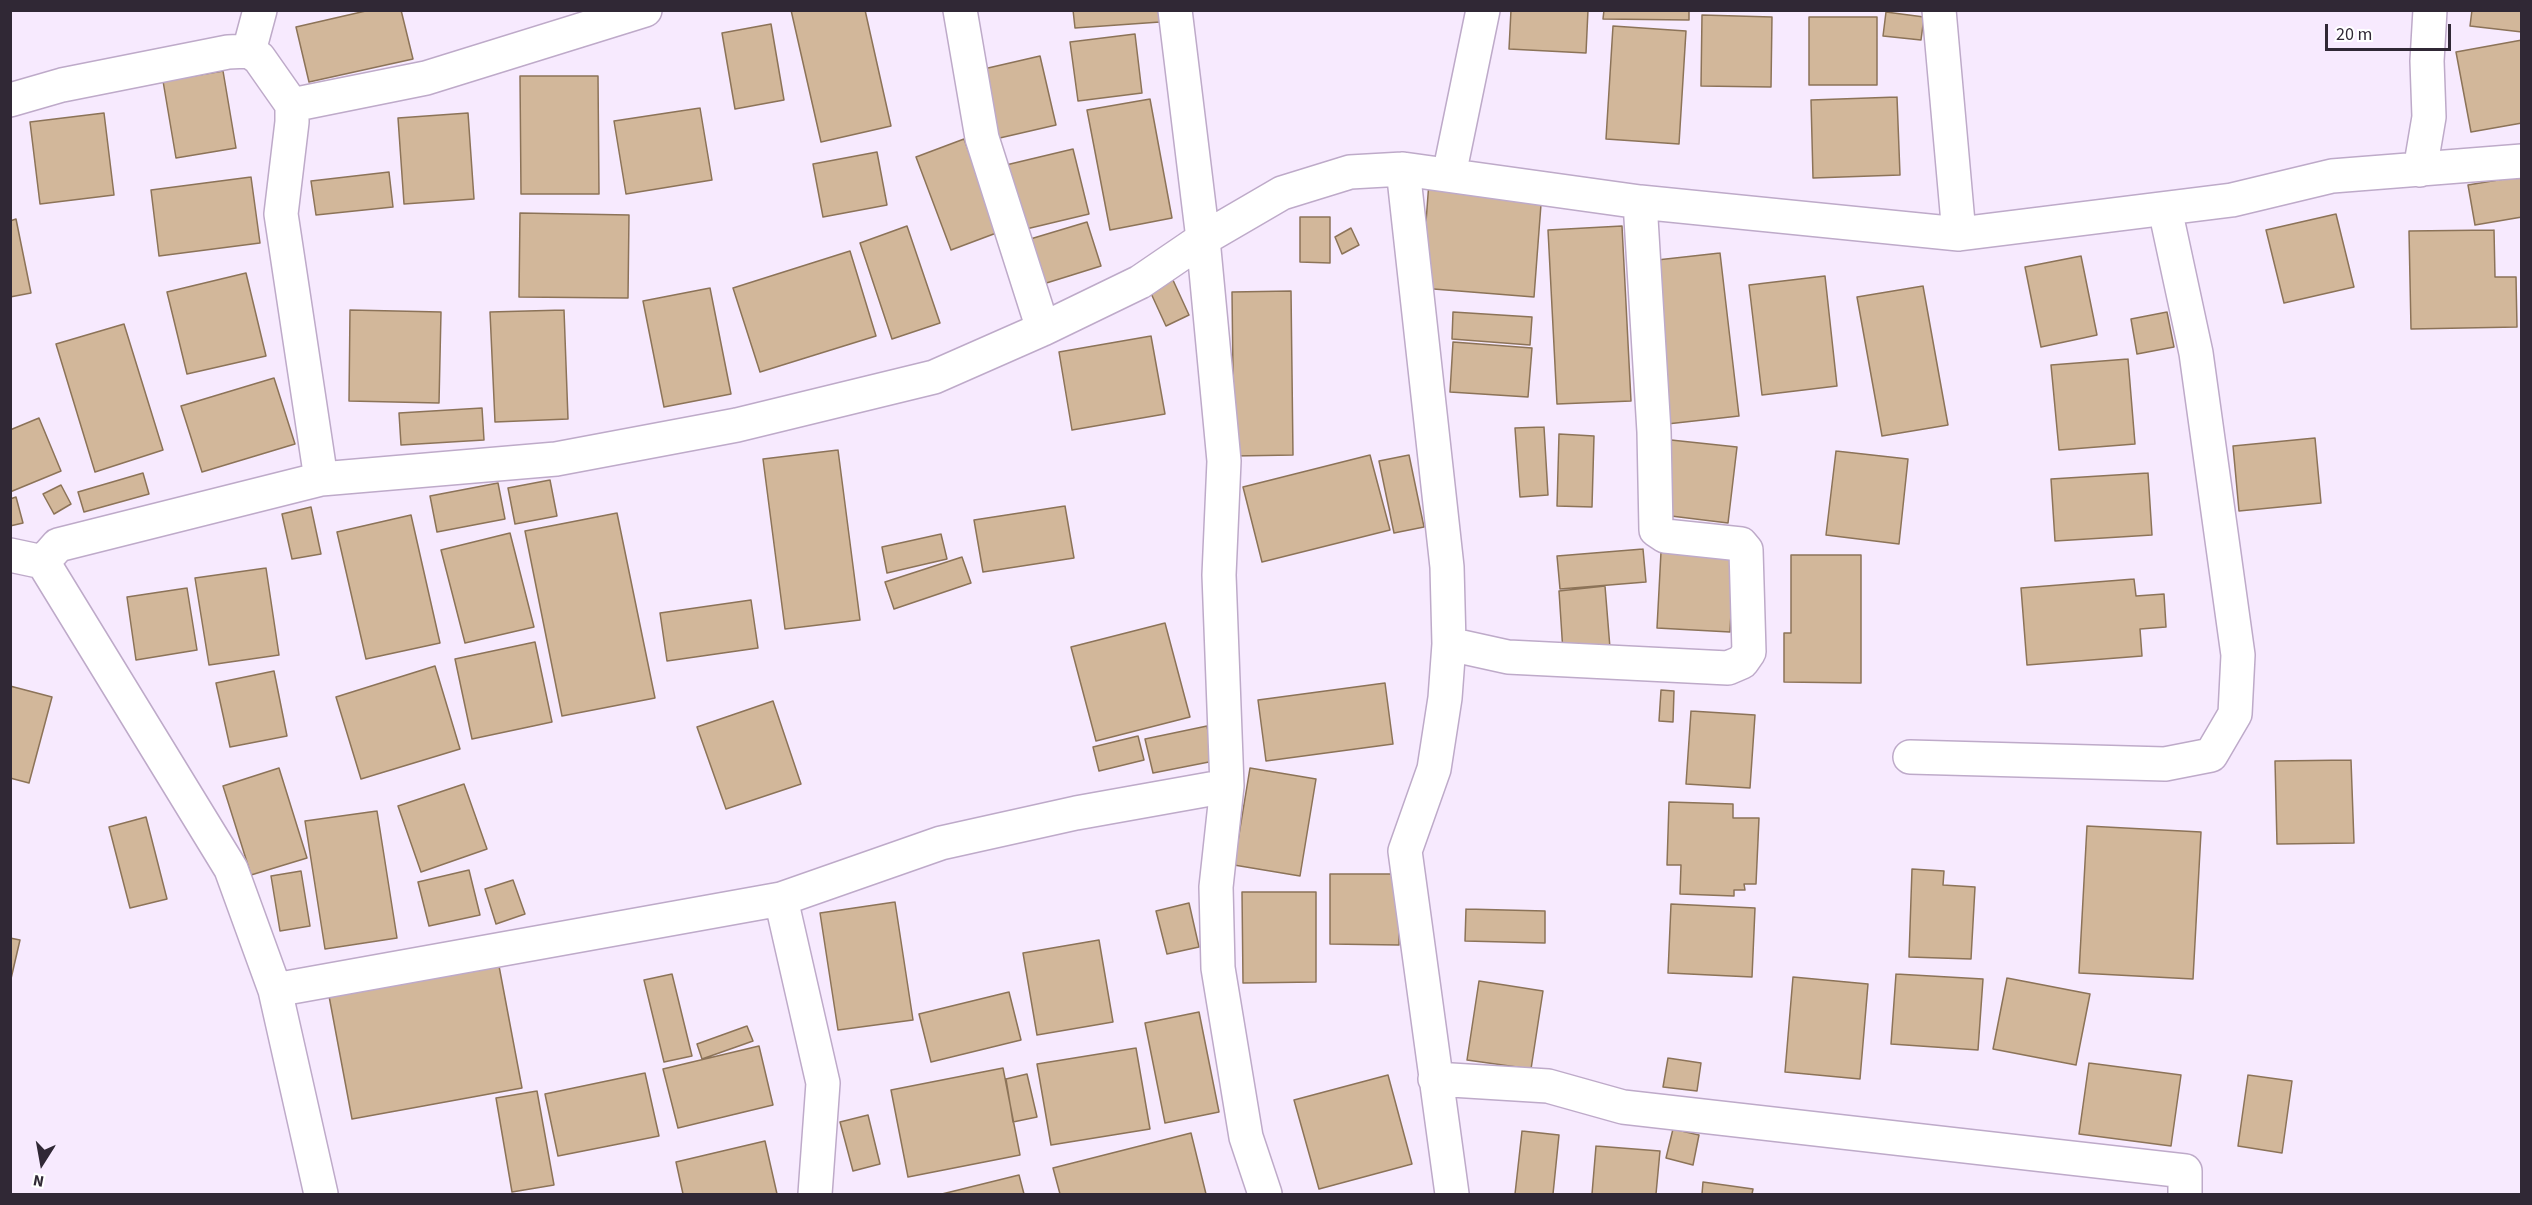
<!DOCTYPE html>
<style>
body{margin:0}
#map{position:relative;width:2532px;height:1205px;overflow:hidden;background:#f7eafe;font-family:"Source Sans 3",sans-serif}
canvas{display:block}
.frame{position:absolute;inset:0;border:12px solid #302835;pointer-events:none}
.north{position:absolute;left:12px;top:1133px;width:60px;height:60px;-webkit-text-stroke:4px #fff;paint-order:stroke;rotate:191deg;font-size:16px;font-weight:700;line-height:24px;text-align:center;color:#302835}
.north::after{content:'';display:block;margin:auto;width:21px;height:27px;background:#302835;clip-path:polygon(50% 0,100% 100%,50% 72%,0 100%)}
.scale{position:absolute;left:2325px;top:24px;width:126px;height:27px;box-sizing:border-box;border:3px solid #302835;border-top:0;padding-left:8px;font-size:18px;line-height:21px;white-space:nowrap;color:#302835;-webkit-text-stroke:4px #fff;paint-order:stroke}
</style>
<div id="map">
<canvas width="2532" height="1205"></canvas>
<div class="frame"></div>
<div class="north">N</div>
<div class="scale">20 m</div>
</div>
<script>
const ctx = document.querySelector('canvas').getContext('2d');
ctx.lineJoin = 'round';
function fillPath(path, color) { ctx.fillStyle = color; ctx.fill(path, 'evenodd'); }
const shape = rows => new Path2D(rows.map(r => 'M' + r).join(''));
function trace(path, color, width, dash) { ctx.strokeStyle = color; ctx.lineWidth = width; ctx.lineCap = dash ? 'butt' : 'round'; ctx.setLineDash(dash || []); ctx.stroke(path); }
const building = shape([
 [370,10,401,10,413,59,309,82,296,27,370,10],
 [791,10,865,10,891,126,821,142,791,10],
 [1073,10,1158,10,1160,22,1075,28,1073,10],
 [1511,10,1588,10,1586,53,1509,49,1511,10],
 [1604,10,1689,10,1689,20,1603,19,1604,10],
 [2472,10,2522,10,2522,32,2470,26,2472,10],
 [1886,12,1924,17,1921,40,1883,36,1886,12],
 [1702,15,1772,17,1771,87,1701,86,1702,15],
 [1809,17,1877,17,1877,85,1809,85,1809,17],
 [771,24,784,100,735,109,722,33,771,24],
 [1613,26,1686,31,1679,144,1606,139,1613,26],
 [1135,34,1142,93,1078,101,1070,42,1135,34],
 [2522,40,2522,123,2471,132,2456,52,2522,40],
 [1040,56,1056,125,991,140,975,71,1040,56],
 [223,71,236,148,176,158,163,81,223,71],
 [520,76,598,76,599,194,521,194,520,76],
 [1897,97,1900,175,1813,178,1811,100,1897,97],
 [1150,99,1172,218,1110,230,1087,110,1150,99],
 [700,108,712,180,626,194,614,121,700,108],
 [104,113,114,195,40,204,30,122,104,113],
 [468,113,474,199,404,204,398,118,468,113],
 [964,139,999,232,951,250,916,157,964,139],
 [1073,149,1089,214,1022,230,1006,165,1073,149],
 [877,152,887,205,823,217,813,164,877,152],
 [389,172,393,207,316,215,311,181,389,172],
 [2522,176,2522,217,2475,225,2468,185,2522,176],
 [251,177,260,243,159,256,151,190,251,177],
 [1429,182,1542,191,1534,297,1421,288,1429,182],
 [520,213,629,215,628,298,519,297,520,213],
 [2336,214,2354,287,2284,303,2266,230,2336,214],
 [1300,217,1330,217,1330,263,1300,262,1300,217],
 [16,219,31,293,10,297,10,221,16,219],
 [1087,222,1101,266,1040,285,1027,240,1087,222],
 [907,226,940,323,892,339,860,243,907,226],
 [1622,226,1631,401,1557,404,1548,230,1622,226],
 [1351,228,1359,245,1342,254,1335,237,1351,228],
 [2494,230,2495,277,2516,277,2517,327,2411,329,2409,231,2494,230],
 [850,251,876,336,760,372,733,288,850,251],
 [1720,253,1739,416,1667,424,1648,261,1720,253],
 [2081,256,2097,335,2041,347,2025,267,2081,256],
 [246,273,266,356,187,374,167,292,246,273],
 [1825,276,1837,386,1762,395,1749,285,1825,276],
 [1172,278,1189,315,1166,326,1149,289,1172,278],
 [1923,286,1948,425,1882,436,1857,297,1923,286],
 [710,288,731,394,664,407,643,301,710,288],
 [1291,291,1293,455,1234,456,1232,292,1291,291],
 [350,310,441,312,439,403,349,401,350,310],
 [564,310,568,419,495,422,490,312,564,310],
 [1453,312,1532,317,1530,345,1452,339,1453,312],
 [2167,312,2174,347,2137,354,2131,319,2167,312],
 [124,324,163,450,95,472,56,344,124,324],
 [1151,336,1165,414,1072,430,1059,352,1151,336],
 [1453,342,1532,348,1528,397,1450,392,1453,342],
 [2128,359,2135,444,2059,450,2051,365,2128,359],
 [274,378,295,444,202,472,181,406,274,378],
 [482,408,484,440,401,445,399,413,482,408],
 [39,418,61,471,10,492,10,430,39,418],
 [1544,427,1548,495,1520,497,1515,428,1544,427],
 [1559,434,1594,436,1592,507,1557,506,1559,434],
 [2315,438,2321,503,2239,511,2233,446,2315,438],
 [1671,440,1737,447,1728,523,1663,515,1671,440],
 [838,450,860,620,785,629,763,459,838,450],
 [1836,451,1908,459,1899,544,1826,535,1836,451],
 [1370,455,1390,530,1262,562,1243,487,1370,455],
 [1409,455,1424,527,1394,533,1379,461,1409,455],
 [143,473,149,494,84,512,78,492,143,473],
 [2148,473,2152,535,2055,541,2051,479,2148,473],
 [550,480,557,516,515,524,508,488,550,480],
 [498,483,505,519,437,532,430,496,498,483],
 [61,485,71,504,54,514,43,494,61,485],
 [16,497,23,523,10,526,10,499,16,497],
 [1065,506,1074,558,983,572,974,520,1065,506],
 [311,507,321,554,292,559,282,514,311,507],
 [617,513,655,698,562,716,525,531,617,513],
 [411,515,440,643,366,659,337,532,411,515],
 [510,533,534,627,465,643,441,550,510,533],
 [941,534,947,559,887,573,882,547,941,534],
 [1643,549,1646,582,1560,589,1557,556,1643,549],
 [1661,552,1734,555,1730,632,1657,628,1661,552],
 [1791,555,1861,555,1861,683,1784,682,1784,633,1791,633,1791,555],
 [962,557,971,583,894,609,885,582,962,557],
 [266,568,279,655,209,665,195,578,266,568],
 [2134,579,2136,596,2164,594,2166,627,2140,629,2142,656,2027,665,2021,588,2134,579],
 [1605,586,1610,648,1563,652,1559,591,1605,586],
 [187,588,197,650,136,660,127,597,187,588],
 [751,600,758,648,667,661,660,613,751,600],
 [1165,623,1190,717,1096,741,1071,647,1165,623],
 [535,642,552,722,472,739,455,659,535,642],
 [435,666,460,749,361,779,336,697,435,666],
 [274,671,287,736,230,747,216,683,274,671],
 [1385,683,1393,744,1266,761,1258,700,1385,683],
 [10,686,52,697,29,783,10,778,10,686],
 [1661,690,1674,691,1673,722,1659,721,1661,690],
 [773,701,801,784,726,809,697,727,773,701],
 [1691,711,1755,715,1750,788,1686,784,1691,711],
 [1207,726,1214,761,1153,773,1145,739,1207,726],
 [1138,736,1144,760,1099,771,1093,747,1138,736],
 [2351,760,2354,843,2277,844,2275,761,2351,760],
 [279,768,307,858,251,875,223,786,279,768],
 [1250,768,1316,779,1300,876,1234,865,1250,768],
 [464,784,487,849,421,872,398,806,464,784],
 [1669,802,1733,804,1733,818,1759,818,1756,884,1744,884,1745,890,1734,890,1734,896,1680,894,1681,865,1667,865,1669,802],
 [377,811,397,938,325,949,305,821,377,811],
 [146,817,167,899,130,908,109,827,146,817],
 [2087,826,2201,832,2193,979,2079,973,2087,826],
 [1912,869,1944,871,1943,885,1975,887,1971,959,1909,957,1912,869],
 [469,870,480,915,429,926,418,882,469,870],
 [301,871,310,926,280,931,271,876,301,871],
 [1330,874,1400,874,1399,945,1330,944,1330,874],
 [513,880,525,914,496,924,485,889,513,880],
 [1242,892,1316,892,1316,982,1243,983,1242,892],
 [895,902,913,1020,838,1030,820,913,895,902],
 [1189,903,1199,947,1167,954,1156,911,1189,903],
 [1671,904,1755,908,1752,977,1668,973,1671,904],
 [1466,909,1545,911,1545,943,1465,941,1466,909],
 [10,938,20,940,10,983,10,938],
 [1099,940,1113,1022,1037,1035,1023,953,1099,940],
 [499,966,522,1088,352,1119,329,996,499,966],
 [672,974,692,1056,664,1062,644,980,672,974],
 [1896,974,1983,979,1978,1050,1891,1044,1896,974],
 [1793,977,1868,984,1860,1079,1785,1072,1793,977],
 [2007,978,2090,994,2076,1065,1993,1049,2007,978],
 [1479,981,1543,991,1531,1069,1467,1060,1479,981],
 [1009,992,1021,1040,931,1062,919,1014,1009,992],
 [1199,1012,1219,1112,1165,1123,1145,1023,1199,1012],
 [747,1026,753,1041,702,1059,697,1044,747,1026],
 [759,1046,773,1105,678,1128,663,1069,759,1046],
 [1136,1048,1150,1129,1051,1145,1037,1064,1136,1048],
 [1668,1058,1701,1063,1697,1091,1663,1087,1668,1058],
 [2089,1063,2181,1075,2171,1146,2079,1134,2089,1063],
 [1003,1068,1020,1155,908,1177,891,1090,1003,1068],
 [645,1073,659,1136,558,1156,545,1094,645,1073],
 [1027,1074,1037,1117,1013,1122,1006,1079,1027,1074],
 [1388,1075,1412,1164,1319,1189,1294,1100,1388,1075],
 [2248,1075,2292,1081,2282,1153,2238,1146,2248,1075],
 [537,1091,554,1185,512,1192,496,1098,537,1091],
 [868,1115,880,1164,853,1171,840,1122,868,1115],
 [1673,1129,1699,1135,1693,1165,1666,1158,1673,1129],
 [1522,1131,1559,1135,1553,1194,1515,1194,1522,1131],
 [1191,1133,1206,1194,1060,1194,1053,1168,1191,1133],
 [765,1141,777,1194,683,1194,676,1162,765,1141],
 [1596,1146,1660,1151,1656,1194,1592,1194,1596,1146],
 [1019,1175,1024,1194,942,1194,1019,1175],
 [1703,1182,1753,1189,1752,1194,1702,1194,1703,1182]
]);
const street = shape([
 [960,10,982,138,1043,329],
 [1175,10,1203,239,1224,461,1219,575,1227,786,1216,887,1218,968,1246,1137,1265,1194],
 [1939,10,1959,234],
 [249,51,260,10],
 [10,100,62,85,228,52,249,51,259,58,292,105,292,122,281,214,321,479],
 [292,105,426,78,645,10],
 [1403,169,1447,567,1449,644,1445,698,1434,769,1405,851,1452,1194],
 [2420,170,2429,117,2427,61,2430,10],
 [1449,175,1483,10],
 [10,555,43,562,231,869,275,990,321,1194],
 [43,562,58,545,321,479,556,459,737,425,934,377,1043,329,1140,282,1203,239,1282,193,1350,172,1403,169,1640,202,1959,234,2232,200,2332,176,2522,161],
 [1449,644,1508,657,1728,668,1742,662,1749,652,1746,550,1741,544,1665,536,1656,530,1654,432,1640,202],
 [1910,757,2165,764,2211,755,2235,714,2238,655,2196,353,2165,209],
 [781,899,823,1083,815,1194],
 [275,990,781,899,941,843,1076,813,1227,786],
 [1435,1079,1548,1086,1623,1107,2185,1171,2185,1194]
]);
fillPath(building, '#d2b79a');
trace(building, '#8c7358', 1.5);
trace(street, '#beaac9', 36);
trace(street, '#fff', 33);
</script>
